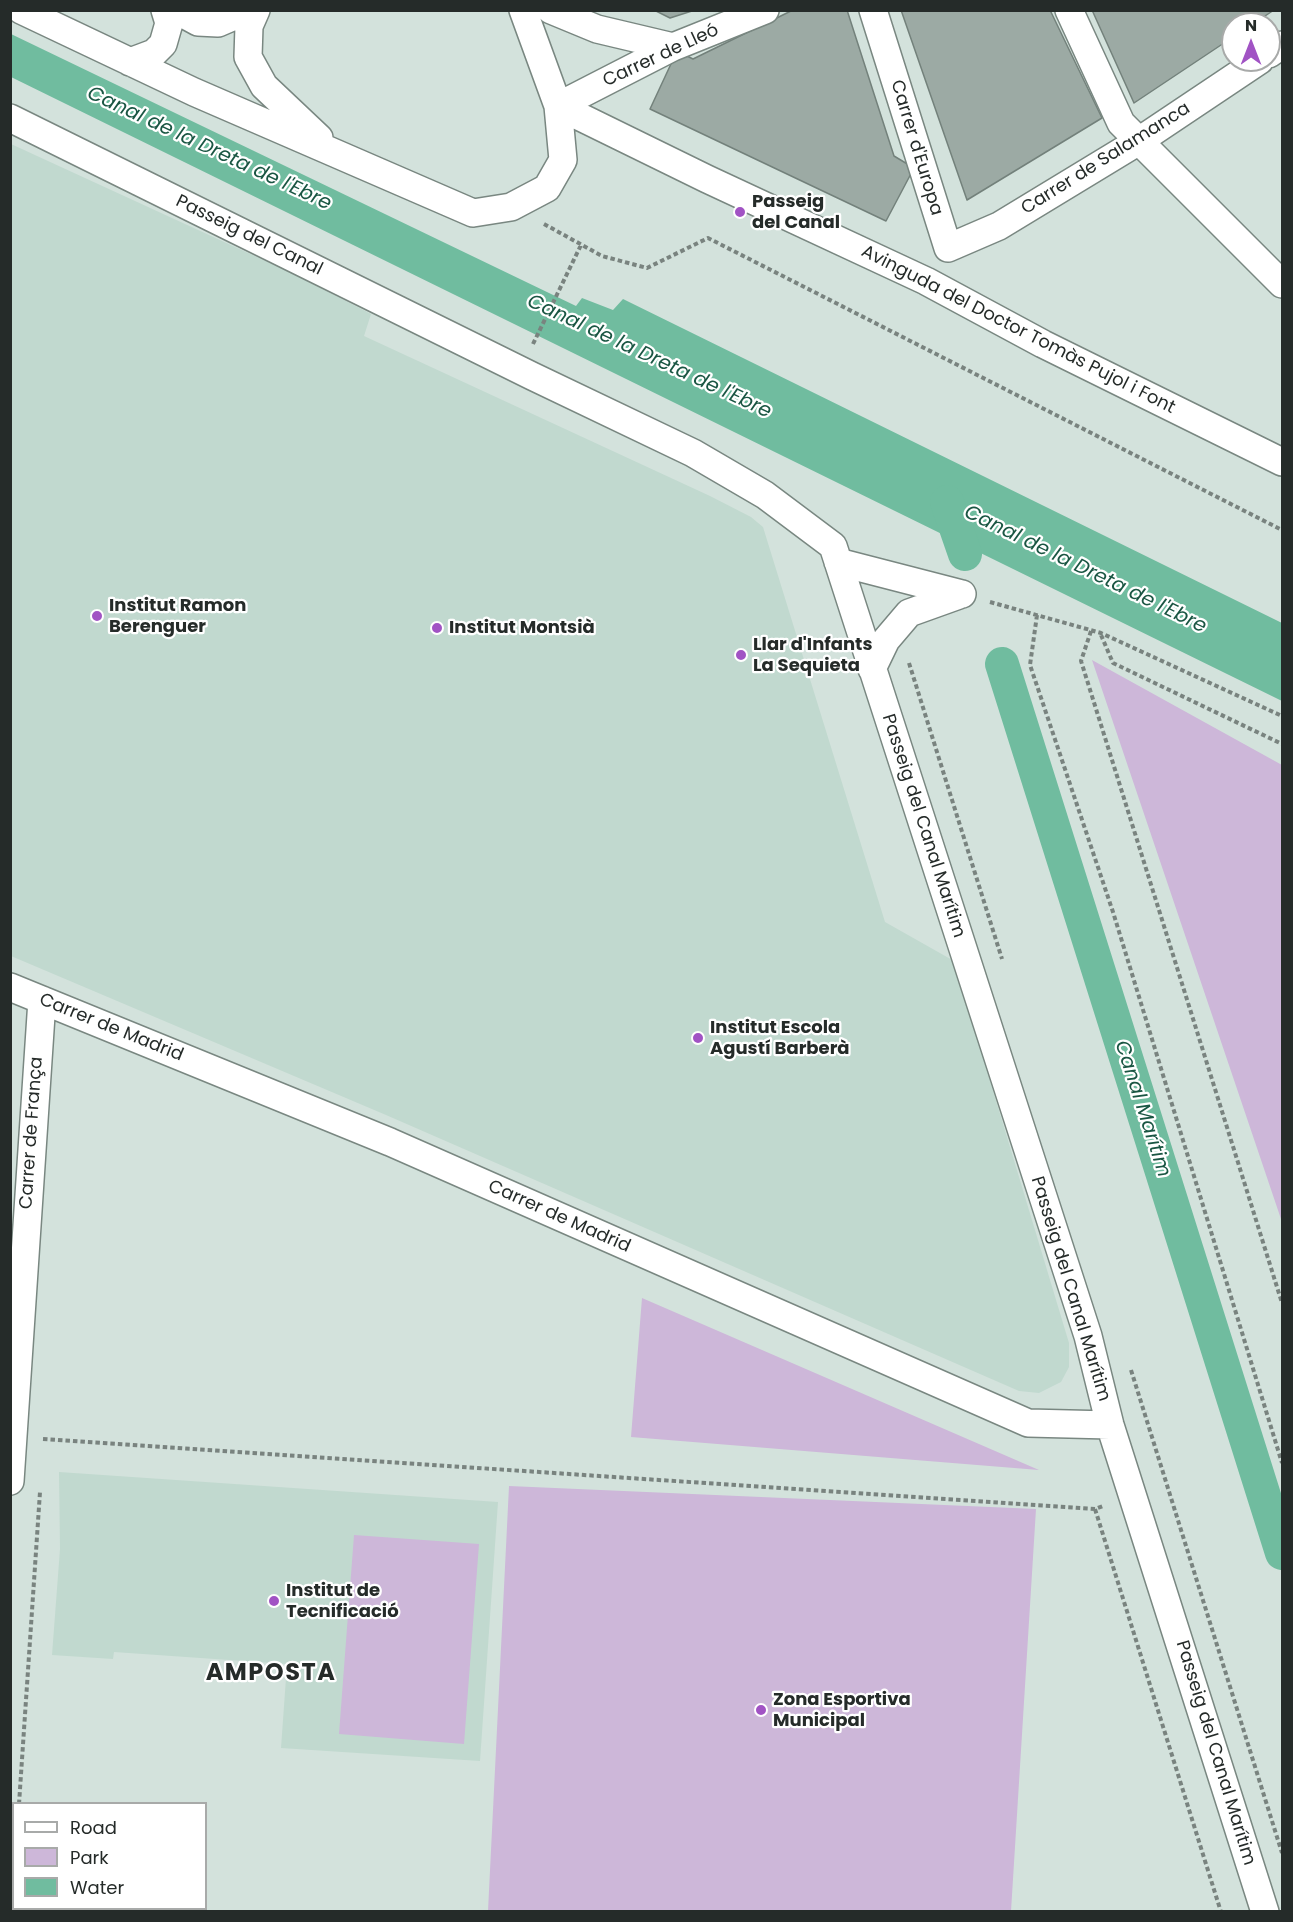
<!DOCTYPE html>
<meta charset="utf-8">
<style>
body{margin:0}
#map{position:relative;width:1293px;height:1922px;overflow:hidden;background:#d3e2dc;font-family:Poppins,sans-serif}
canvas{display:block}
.frame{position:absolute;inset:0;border:12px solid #252b29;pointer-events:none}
.legend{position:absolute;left:12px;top:1802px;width:195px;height:108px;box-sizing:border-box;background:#fff;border:2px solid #a8aaa9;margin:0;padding:8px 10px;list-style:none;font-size:18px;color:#252b29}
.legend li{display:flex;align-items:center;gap:12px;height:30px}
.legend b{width:30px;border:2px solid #a8aaa9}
.north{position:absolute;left:1221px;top:12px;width:60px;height:60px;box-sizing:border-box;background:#fff;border:2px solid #a8aaa9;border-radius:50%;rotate:0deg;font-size:16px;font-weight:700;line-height:24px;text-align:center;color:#252b29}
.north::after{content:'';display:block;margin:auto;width:21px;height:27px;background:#a153c4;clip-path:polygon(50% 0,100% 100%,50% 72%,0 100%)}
</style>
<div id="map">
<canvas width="1293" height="1922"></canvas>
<div class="frame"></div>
<ul class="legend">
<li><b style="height:8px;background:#fff"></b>Road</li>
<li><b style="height:16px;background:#cdb7d9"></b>Park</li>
<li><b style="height:16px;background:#70bc9f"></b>Water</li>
</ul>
<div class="north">N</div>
</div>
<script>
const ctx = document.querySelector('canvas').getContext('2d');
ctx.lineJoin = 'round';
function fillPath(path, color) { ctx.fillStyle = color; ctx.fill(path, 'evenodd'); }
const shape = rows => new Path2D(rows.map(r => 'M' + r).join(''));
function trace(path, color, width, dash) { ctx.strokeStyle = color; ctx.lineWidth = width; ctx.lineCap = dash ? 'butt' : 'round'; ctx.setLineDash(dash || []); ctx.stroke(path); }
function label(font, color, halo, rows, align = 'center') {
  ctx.font = font + ' Poppins,sans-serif'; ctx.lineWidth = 4.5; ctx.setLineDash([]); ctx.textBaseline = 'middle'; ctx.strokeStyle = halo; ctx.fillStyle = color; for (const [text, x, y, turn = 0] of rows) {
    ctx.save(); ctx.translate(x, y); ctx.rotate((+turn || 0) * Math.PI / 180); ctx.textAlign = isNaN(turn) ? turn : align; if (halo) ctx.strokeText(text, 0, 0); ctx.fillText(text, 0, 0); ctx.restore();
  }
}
const built = shape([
 [11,144,296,275,371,314,364,336,710,496,751,517,763,527,885,922,954,961,1069,1343,1069,1367,1061,1382,1039,1393,1019,1391,386,1115,11,956],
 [59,1472,498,1502,480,1761,281,1748,287,1664,114,1652,113,1659,52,1655,60,1549]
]);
const green = shape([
 [1092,660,1282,765,1282,1222],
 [642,1298,1039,1470,631,1437],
 [509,1486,1036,1509,1011,1911,488,1911],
 [354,1535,479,1544,464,1744,339,1734]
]);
const water = shape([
 [11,34,576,306,582,298,613,310,623,299,1282,623,1282,701,11,77]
]);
const canal = shape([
 [947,502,965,554],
 [1002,664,1282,1553]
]);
const building = shape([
 [654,10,695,10,670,18,654,10],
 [793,10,847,10,894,156,914,168,886,221,650,109,677,51,693,59,793,10],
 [901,10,1050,10,1102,118,967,200,901,10],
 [1092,10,1274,10,1253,24,1233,24,1233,37,1134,103,1092,10]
]);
const path = shape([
 [544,224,602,256,647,268,708,238,1282,530],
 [533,344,581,245],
 [990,602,1101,633,1282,716],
 [1037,615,1030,665,1113,912,1282,1463],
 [1091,631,1081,661,1282,1303],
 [1101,635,1113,663,1282,744],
 [909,663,1002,959],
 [1131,1370,1282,1853],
 [43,1439,1095,1509,1103,1506],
 [1095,1509,1221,1912],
 [19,1804,40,1492],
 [11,1912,14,1879]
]);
const minor = shape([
 [21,10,194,92,473,213,511,207,547,188,563,160,558,106,523,10],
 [176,10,198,22,218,23,248,10],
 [256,10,249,26,248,57,264,86,319,138],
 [551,10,597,29,673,47],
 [873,10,948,248],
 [1069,10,1121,123,1282,284],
 [1269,54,1282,45],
 [130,62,154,53,163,44,169,23,165,10],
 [558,106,707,179,926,281,1043,344,1282,462],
 [558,106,673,47,765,10],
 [10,118,532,376,693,453,765,495,833,546,1088,1336,1110,1425,1265,1912],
 [948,248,999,226,1139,141,1260,60],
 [838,562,962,594],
 [872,669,886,640,909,613,962,594],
 [10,987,390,1142,1028,1423,1110,1425],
 [10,1481,42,1000]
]);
const markers = [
 [740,212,6,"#a153c4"],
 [97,616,6,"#a153c4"],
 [437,628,6,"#a153c4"],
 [741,655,6,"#a153c4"],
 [698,1038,6,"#a153c4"],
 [274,1601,6,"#a153c4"],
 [761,1710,6,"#a153c4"]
];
const streetNames = [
 ["Carrer de Lleó",661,56,-25],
 ["Carrer d'Europa",916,148,73],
 ["Carrer de Salamanca",1106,159,-32],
 ["Passeig del Canal",249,236,26],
 ["Avinguda del Doctor Tomàs Pujol i Font",1018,330,27],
 ["Passeig del Canal Marítim",923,826,72],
 ["Carrer de Madrid",111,1028,22],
 ["Carrer de França",32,1133,-86],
 ["Carrer de Madrid",559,1217,24],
 ["Passeig del Canal Marítim",1070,1289,73],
 ["Passeig del Canal Marítim",1215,1753,73]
];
const poiNames = [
 ["Passeig",752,202],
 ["del Canal",752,223],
 ["Institut Ramon",109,606],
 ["Berenguer",109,627],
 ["Institut Montsià",449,628],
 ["Llar d'Infants",753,645],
 ["La Sequieta",753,666],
 ["Institut Escola",710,1028],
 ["Agustí Barberà",710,1049],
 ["Institut de",286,1591],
 ["Tecnificació",286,1612],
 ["Zona Esportiva",773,1700],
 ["Municipal",773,1721]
];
const waterNames = [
 ["Canal de la Dreta de l'Ebre",209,149,25],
 ["Canal de la Dreta de l'Ebre",649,357,25],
 ["Canal de la Dreta de l'Ebre",1085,570,26],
 ["Canal Marítim",1142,1109,72]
];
const districtNames = [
 ["AMPOSTA",271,1674]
];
fillPath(built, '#c1d9cf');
fillPath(green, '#cdb7d9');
fillPath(water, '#70bc9f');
trace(canal, '#70bc9f', 34);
fillPath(building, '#9caaa4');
trace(building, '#73817b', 1.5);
trace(minor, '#798781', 30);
trace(path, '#79837f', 4, [4.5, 3]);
trace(minor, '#fff', 27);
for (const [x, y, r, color] of markers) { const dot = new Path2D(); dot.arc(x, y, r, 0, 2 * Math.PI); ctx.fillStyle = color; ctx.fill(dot); trace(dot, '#fff', 2); }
label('18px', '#252b29', '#fff', streetNames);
label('bold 18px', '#252b29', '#fff', poiNames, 'left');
label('italic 20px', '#1a5643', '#fff', waterNames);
ctx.letterSpacing = '1.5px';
label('bold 24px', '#252b29', '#fff', districtNames);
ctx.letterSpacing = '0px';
</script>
